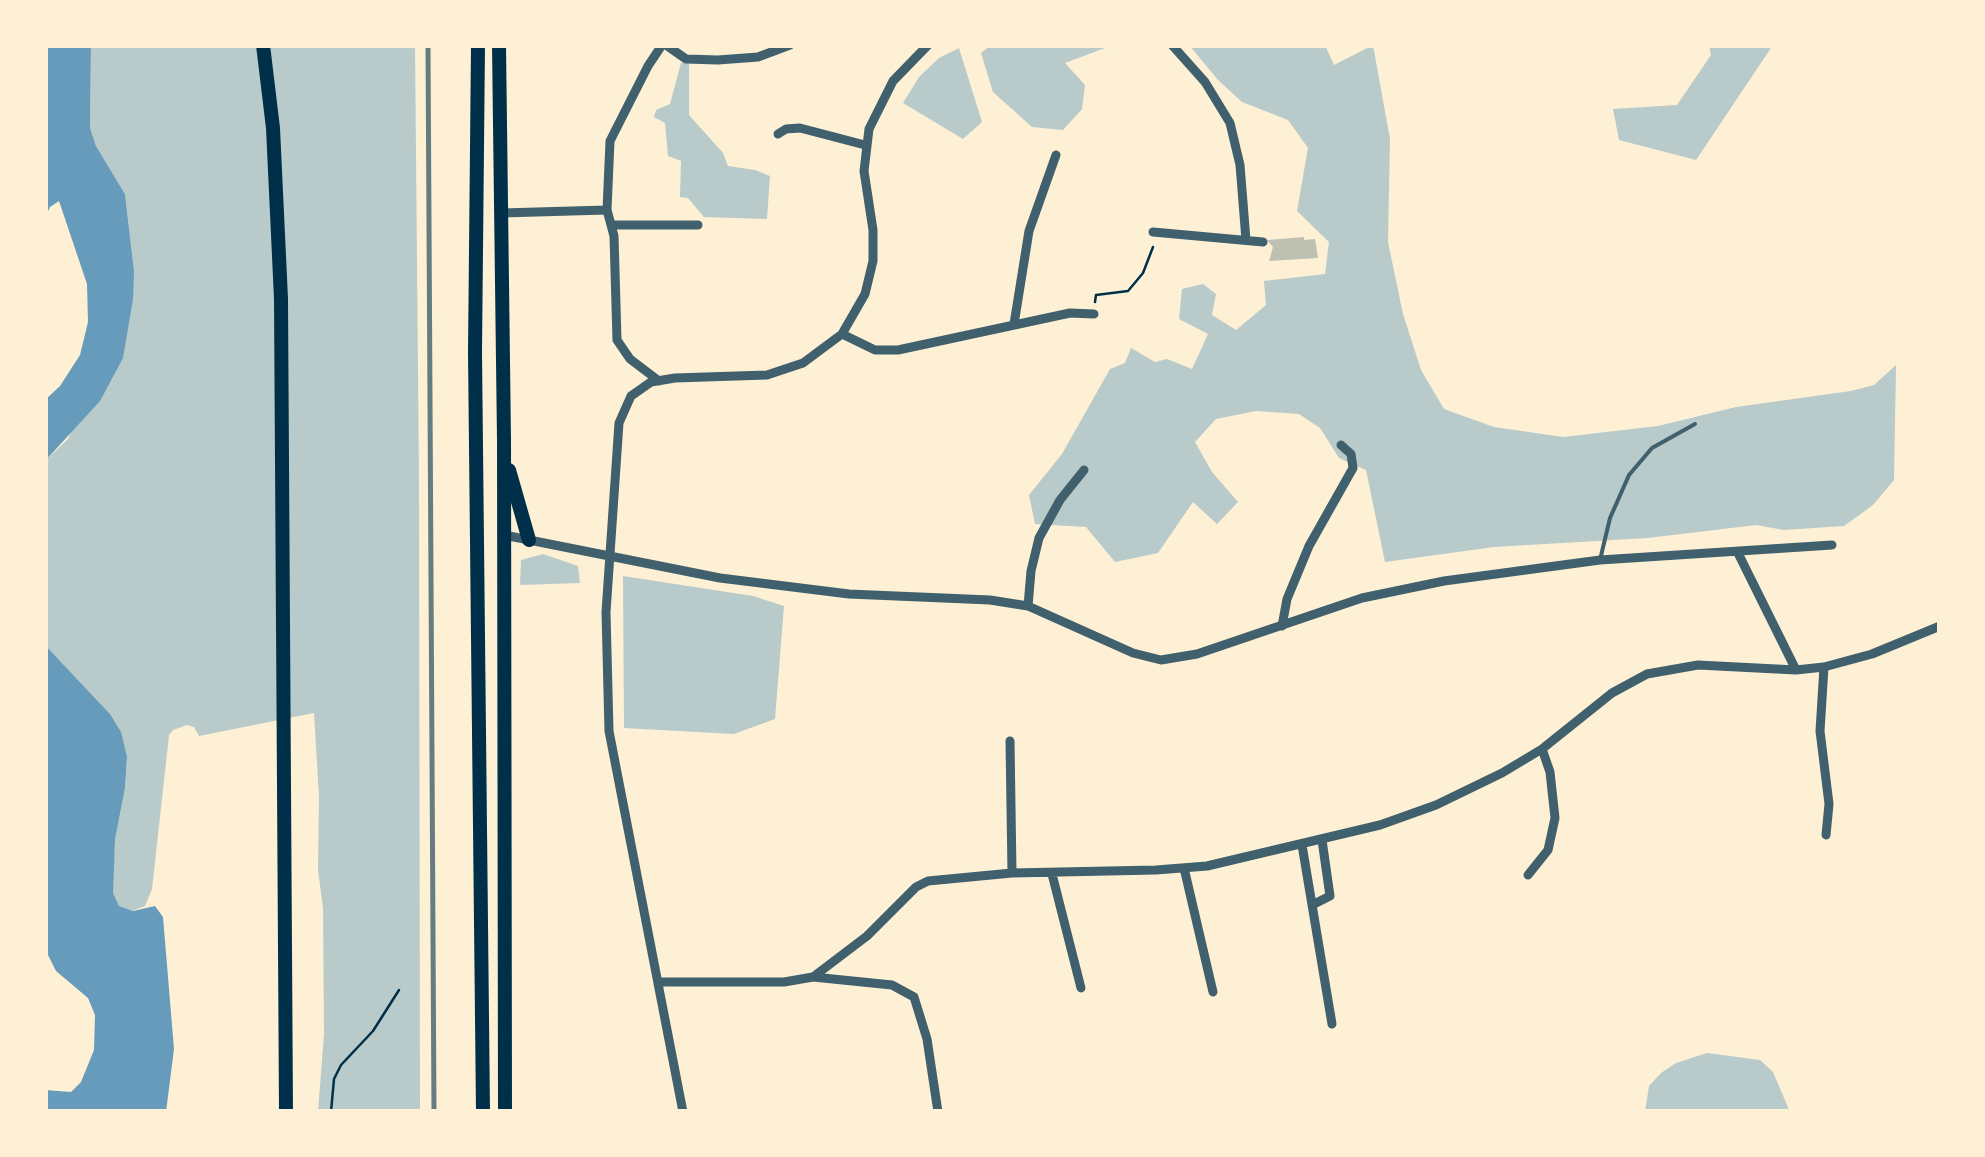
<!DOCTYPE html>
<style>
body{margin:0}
#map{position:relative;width:1985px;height:1157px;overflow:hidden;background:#fdf0d5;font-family:"Space Grotesk",sans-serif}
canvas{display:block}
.frame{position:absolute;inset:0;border:48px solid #fdf0d5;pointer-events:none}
</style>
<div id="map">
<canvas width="1985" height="1157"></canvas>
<div class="frame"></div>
</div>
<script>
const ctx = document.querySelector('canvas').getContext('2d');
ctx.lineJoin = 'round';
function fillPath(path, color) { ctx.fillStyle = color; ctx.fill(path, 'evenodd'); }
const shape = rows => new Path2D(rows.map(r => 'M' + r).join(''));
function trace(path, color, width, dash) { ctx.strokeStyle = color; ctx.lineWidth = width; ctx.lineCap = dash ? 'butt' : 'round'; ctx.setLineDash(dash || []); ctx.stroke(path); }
const green = shape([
 [91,45,415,45,419,481,420,1112,318,1112,324,1034,323,908,318,870,319,797,314,713,199,736,194,727,187,725,173,730,169,735,152,889,145,906,132,911,119,906,112,893,115,840,125,788,127,758,110,714,45,645,45,461,68,439,134,271,125,194,96,146,90,128],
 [991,45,1113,45,1065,63,1085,85,1082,109,1063,130,1032,127,993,92,981,53],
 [1189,45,1325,45,1334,65,1373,45,1390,139,1388,242,1403,314,1421,370,1444,409,1494,427,1563,437,1658,426,1736,407,1851,391,1874,385,1896,365,1894,480,1873,505,1844,526,1784,530,1756,525,1648,538,1494,547,1385,562,1366,470,1339,458,1320,428,1299,414,1256,411,1216,419,1195,442,1212,472,1238,502,1217,524,1193,502,1158,553,1115,562,1086,527,1035,524,1029,495,1062,454,1110,369,1125,363,1131,348,1155,362,1167,359,1192,369,1208,334,1179,319,1182,289,1203,284,1216,294,1212,315,1236,330,1266,305,1264,281,1325,274,1329,242,1297,211,1308,148,1288,120,1242,102,1218,80],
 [1709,45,1773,45,1696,160,1619,140,1613,109,1677,105,1711,55],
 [959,48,982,122,963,139,903,103,919,77,939,58],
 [689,62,689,115,723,153,728,166,755,170,770,176,767,219,704,217,688,198,680,197,681,161,668,156,665,123,654,117,656,110,670,104,681,63],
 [543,554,578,566,580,583,520,585,521,560],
 [623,576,753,596,784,606,775,719,734,734,624,728],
 [1707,1053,1760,1060,1773,1072,1790,1112,1645,1112,1649,1086,1661,1073,1676,1063]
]);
const water = shape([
 [45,45,91,45,90,128,96,146,125,194,134,271,133,299,123,358,100,401,45,461,45,400,60,386,80,355,88,322,87,284,59,201,50,207,45,218],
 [45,645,110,714,121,732,127,757,125,788,115,840,113,893,119,906,133,911,155,906,163,917,174,1049,166,1112,45,1112,45,1090,71,1092,81,1082,94,1050,95,1015,88,998,56,971,46,951]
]);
const building = shape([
 [1304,237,1304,240,1315,239,1318,258,1269,261,1273,247,1267,240]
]);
const path = shape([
 [1095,302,1096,295,1128,291,1143,273,1153,247],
 [331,1112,334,1079,341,1065,373,1031,399,990]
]);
const service = shape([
 [1600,560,1610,518,1629,475,1652,448,1695,424]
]);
const minor = shape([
 [666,45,686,59,718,60,758,57,790,45],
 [1172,45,1205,82,1230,123,1240,165,1246,240],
 [778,134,786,129,800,128,865,145],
 [501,213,607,210],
 [612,225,698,225],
 [1153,232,1263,242],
 [1014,324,1029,231,1056,155],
 [842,334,875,350,898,350,1070,313,1094,314],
 [659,381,630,359,617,340,614,236,607,210,610,141,648,66,662,45],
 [504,535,720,578,849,594,990,600,1028,606,1133,653,1161,660,1197,654,1362,598,1444,581,1600,560,1832,545],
 [1738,553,1796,670],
 [1028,606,1031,571,1039,538,1060,500,1084,470],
 [1282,626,1287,599,1309,546,1353,468,1351,454,1341,445],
 [1824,667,1820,731,1829,804,1826,835],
 [1010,741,1012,873],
 [1302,845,1332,1024],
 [1184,868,1213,992],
 [1052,874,1081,988],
 [1528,875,1548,850,1555,818,1550,772,1542,749],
 [1312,905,1330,896,1322,840],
 [813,977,892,985,914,997,927,1039,938,1112],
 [658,982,784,982,813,977,867,936,916,887,928,881,1012,873,1156,870,1207,866,1380,825,1436,805,1502,773,1542,749,1612,693,1647,674,1698,665,1796,670,1824,667,1872,654,1940,626],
 [683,1112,609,731,606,612,619,423,631,396,651,382,675,378,767,375,803,363,842,334,865,294,873,261,873,230,864,171,869,129,893,81,928,45]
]);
const primary = shape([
 [263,45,273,128,281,299,286,1112],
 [478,45,475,352,483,1112],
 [499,45,504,440,505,1112],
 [509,470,529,540]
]);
const rail = shape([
 [428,45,434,1112]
]);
fillPath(green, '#b9caca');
fillPath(water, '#669bbc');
fillPath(building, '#bec0b2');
trace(path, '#003049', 2.5);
trace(service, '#3f606c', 4);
trace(minor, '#3f606c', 9);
trace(primary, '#003049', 14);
trace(rail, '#657d81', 5);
</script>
